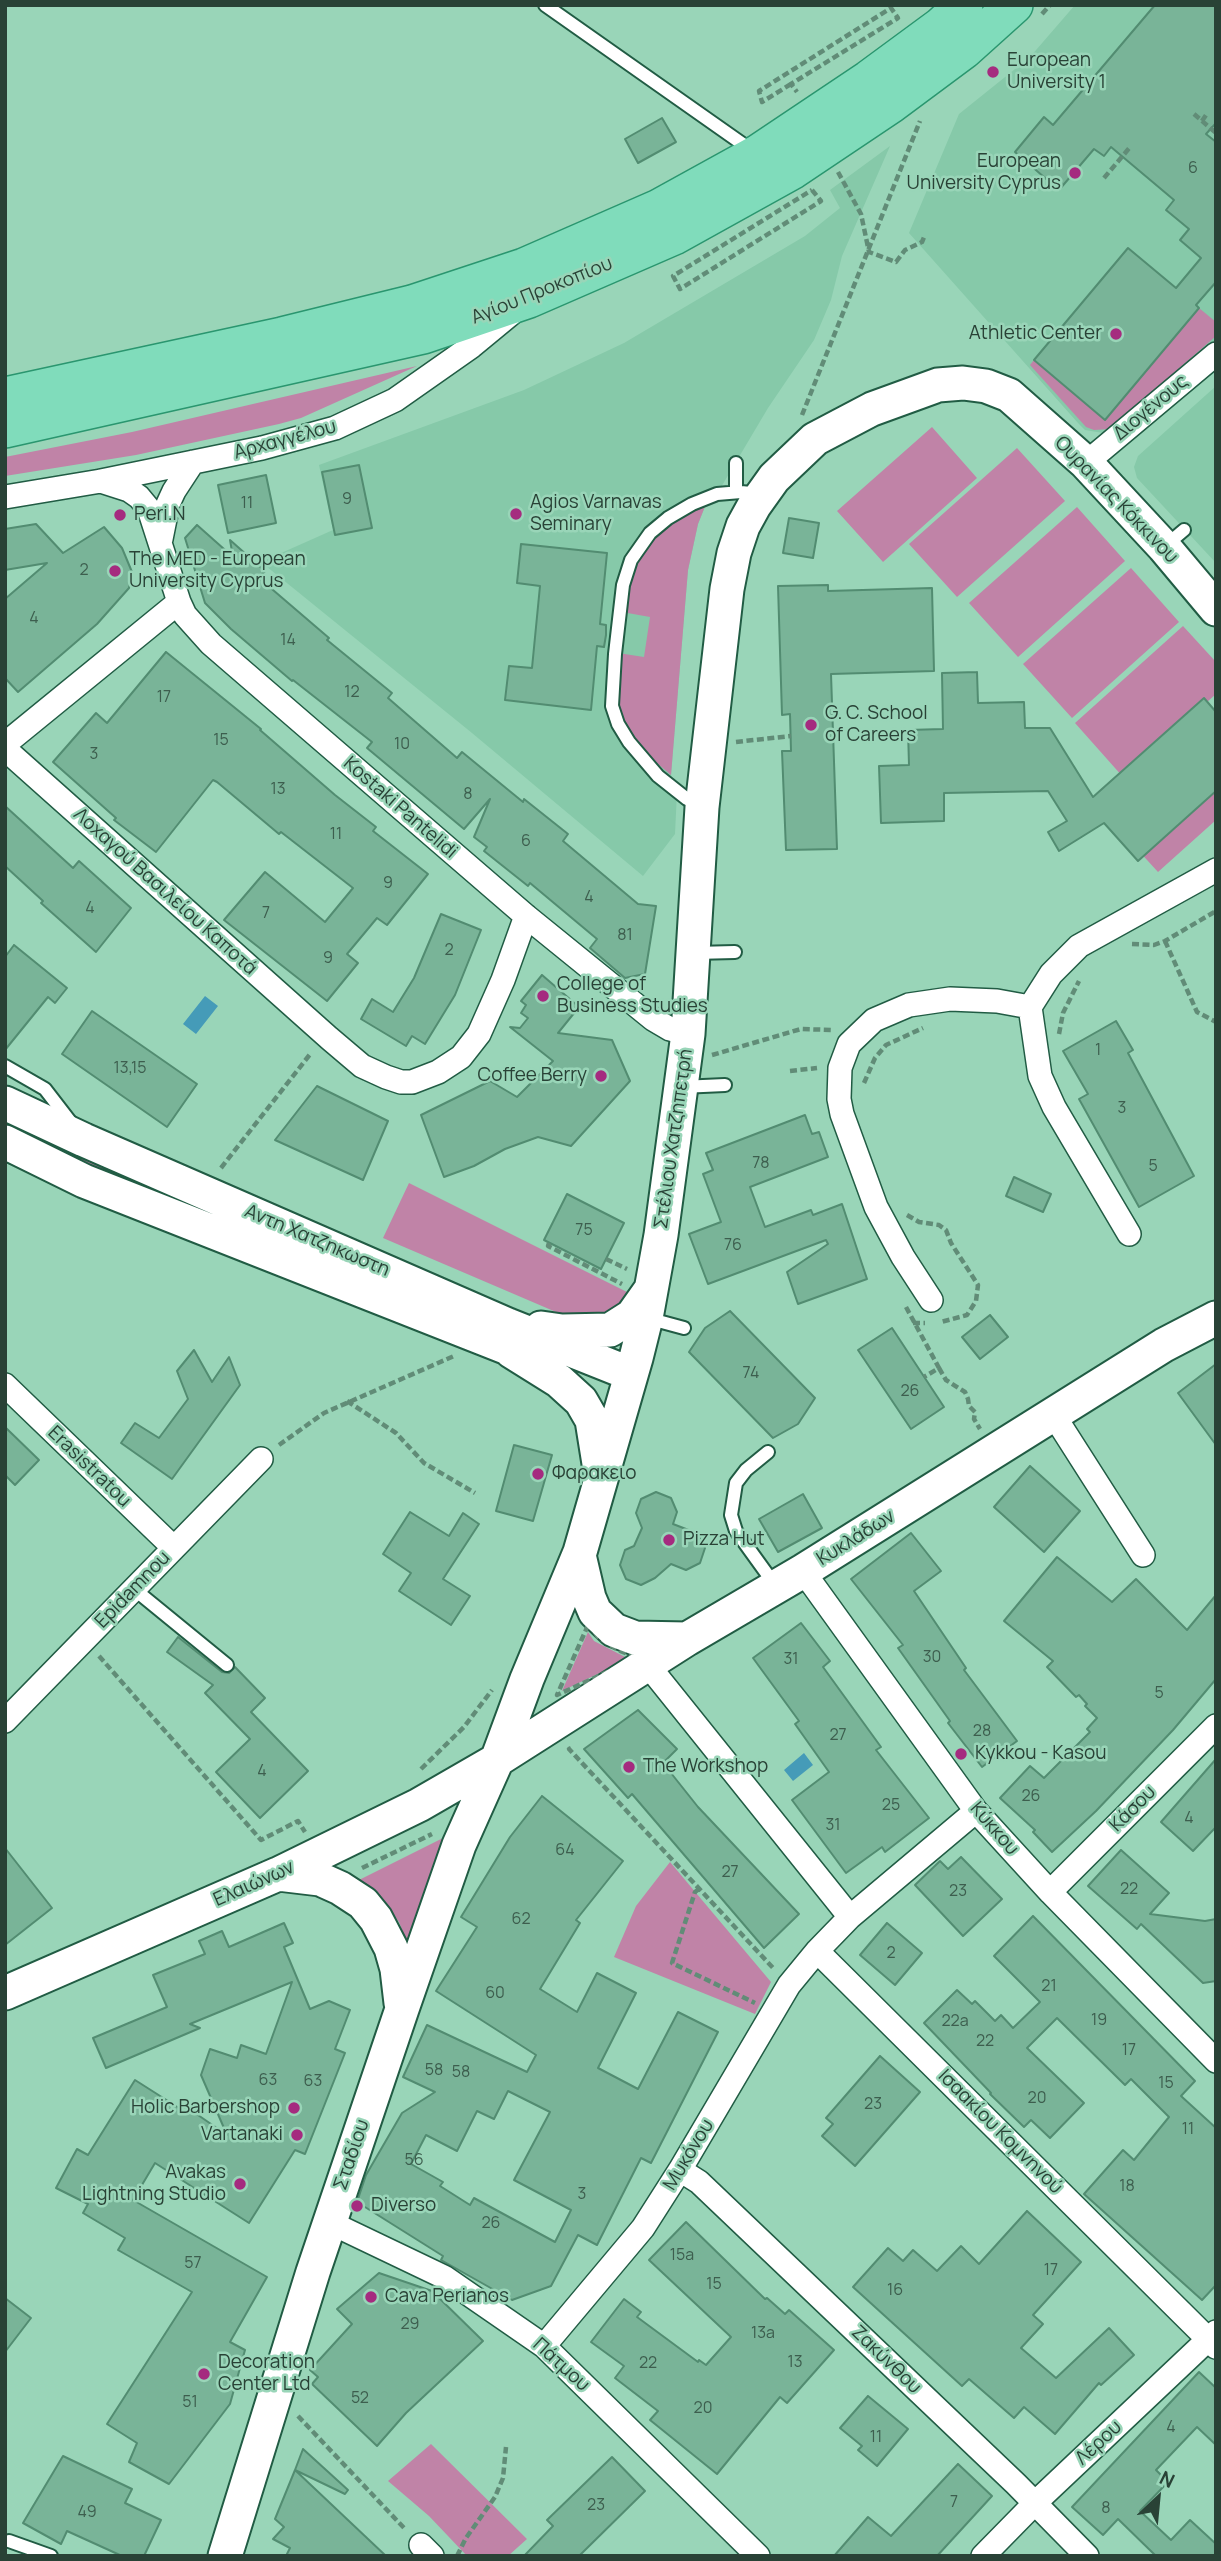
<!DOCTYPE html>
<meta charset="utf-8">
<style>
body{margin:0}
#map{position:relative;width:1221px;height:2561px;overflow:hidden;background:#99d5b8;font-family:Manrope,sans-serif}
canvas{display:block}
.frame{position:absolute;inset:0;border:7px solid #294236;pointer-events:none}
.north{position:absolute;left:1123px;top:2463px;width:70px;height:70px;-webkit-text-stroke:5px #99d5b8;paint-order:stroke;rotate:26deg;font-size:19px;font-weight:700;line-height:28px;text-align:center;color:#294236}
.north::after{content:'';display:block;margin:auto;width:24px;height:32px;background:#294236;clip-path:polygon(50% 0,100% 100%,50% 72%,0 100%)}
</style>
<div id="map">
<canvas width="1221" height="2561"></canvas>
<div class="frame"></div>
<div class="north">N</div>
</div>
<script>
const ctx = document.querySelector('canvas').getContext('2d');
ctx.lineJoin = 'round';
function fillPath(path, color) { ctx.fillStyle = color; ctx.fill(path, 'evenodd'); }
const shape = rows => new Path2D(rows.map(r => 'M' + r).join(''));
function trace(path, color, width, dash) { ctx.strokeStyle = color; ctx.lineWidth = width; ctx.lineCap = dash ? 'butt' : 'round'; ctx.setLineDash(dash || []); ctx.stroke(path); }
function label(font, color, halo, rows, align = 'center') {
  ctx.font = font + ' Manrope,sans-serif'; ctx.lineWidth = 5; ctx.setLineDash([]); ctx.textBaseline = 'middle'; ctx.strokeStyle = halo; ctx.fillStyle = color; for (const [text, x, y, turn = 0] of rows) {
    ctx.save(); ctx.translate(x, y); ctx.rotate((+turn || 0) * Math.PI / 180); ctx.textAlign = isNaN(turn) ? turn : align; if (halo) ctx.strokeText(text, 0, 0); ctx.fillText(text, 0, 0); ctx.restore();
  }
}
const built = shape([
 [1075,5,1216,5,1216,343,1113,431,1103,433,1085,430,1078,423,909,233,959,114,1030,57],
 [890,146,842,256,831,300,814,340,768,408,717,494,706,504,698,524,688,570,671,775,677,792,675,834,643,876,472,733,261,562,333,530,319,465,524,390,624,343,805,236,840,208,830,190],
 [1216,386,1216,563,1137,478,1134,467,1138,456]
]);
const green = shape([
 [1199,308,1216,322,1216,336,1110,429,1094,430,1086,427,1030,365,1034,360,1105,419],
 [417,366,301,418,279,424,136,455,5,476,5,457,132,432],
 [932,427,977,478,883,562,837,511],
 [1017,448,1065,501,957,597,909,544],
 [706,504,698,524,688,570,671,775,644,752,630,733,616,701,618,653,644,657,650,617,622,612,633,562,667,523],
 [1077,507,1125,561,1018,657,969,603],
 [1131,568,1179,622,1072,718,1023,664],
 [1183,626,1216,662,1216,694,1123,777,1075,723],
 [1216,715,1216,820,1158,872,1105,814],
 [5,1119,271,1237,5,1134],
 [409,1183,629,1293,616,1315,570,1318,383,1238],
 [588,1632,594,1641,629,1659,562,1691],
 [449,1835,410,1950,399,1922,385,1903,359,1880],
 [670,1862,771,1982,755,2014,614,1957,636,1906],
 [431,2444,527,2539,508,2556,467,2556,429,2516,388,2481]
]);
const water = shape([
 [205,996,218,1006,196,1034,183,1024],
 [804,1753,813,1765,793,1781,784,1770]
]);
const building = shape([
 [1155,5,1216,5,1216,123,1206,134,1216,142,1216,282,1196,305,1199,308,1105,420,1034,360,1128,248,1176,288,1201,258,1180,240,1189,229,1166,210,1174,200,1111,147,1104,156,1094,149,1059,190,1015,152,1044,117,1053,125,1155,5],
 [662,118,676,142,638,163,625,139,662,118],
 [359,465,372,528,335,535,322,472,359,465],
 [266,475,276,523,228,533,218,485,266,475],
 [789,518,819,523,813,558,783,553,789,518],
 [36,524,63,553,104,527,122,548,132,572,129,588,97,624,18,692,5,678,5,599,47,563,5,570,5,529,36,524],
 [197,525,233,557,230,540,265,571,259,578,329,638,327,640,392,693,388,698,457,758,462,752,523,802,524,799,568,834,563,841,638,904,656,906,645,974,625,978,590,948,597,939,530,883,528,886,484,851,487,847,474,837,490,799,464,829,367,748,372,742,293,680,292,681,231,629,205,603,185,538,197,525],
 [521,544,607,553,600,624,606,625,606,635,604,647,597,646,591,710,505,700,509,666,532,668,540,586,517,583,521,544],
 [828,585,828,591,932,588,934,671,831,674,837,849,786,850,782,751,791,751,790,714,782,715,778,586,828,585],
 [166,652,261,729,260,730,335,795,376,827,373,831,428,874,387,925,377,918,347,954,358,963,327,1001,224,920,265,872,325,922,353,888,281,832,279,834,217,782,213,780,156,852,114,820,116,818,53,762,96,713,107,723,166,652],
 [977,672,978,703,1024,702,1025,728,1050,728,1093,797,1204,698,1216,712,1216,791,1138,861,1104,823,1059,851,1048,832,1067,821,1048,791,944,793,944,821,881,823,879,766,909,765,908,730,943,729,942,673,977,672],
 [5,806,73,868,79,861,131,908,96,952,41,903,43,901,5,866,5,806],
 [441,914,481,930,455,995,425,1044,412,1036,406,1046,361,1019,372,999,393,1012,414,978,441,914],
 [14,945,67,988,55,1003,48,997,5,1050,5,957,14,945],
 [542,975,579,1007,558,1033,612,1040,630,1081,571,1146,538,1137,505,1149,474,1166,444,1177,421,1115,490,1081,517,1097,553,1061,510,1027,520,1028,528,1018,521,1013,526,1005,521,1001,542,975],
 [92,1011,197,1084,167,1127,62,1054,92,1011],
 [1116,1021,1133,1050,1128,1053,1194,1176,1139,1207,1079,1099,1088,1094,1063,1051,1116,1021],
 [317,1086,388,1121,363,1180,275,1140,317,1086],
 [805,1115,812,1134,819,1132,828,1157,750,1187,765,1227,811,1210,813,1215,842,1204,867,1279,798,1304,787,1272,828,1244,826,1240,708,1284,689,1234,721,1222,703,1174,713,1170,706,1153,805,1115],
 [1014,1177,1051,1194,1043,1212,1006,1196,1014,1177],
 [567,1194,624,1223,601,1269,544,1240,567,1194],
 [730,1311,815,1398,798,1424,773,1438,689,1352,705,1328,730,1311],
 [990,1315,1008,1337,980,1359,962,1337,990,1315],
 [892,1328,944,1407,911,1429,858,1350,892,1328],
 [194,1350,212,1382,229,1357,240,1385,172,1479,121,1443,135,1423,159,1438,188,1399,177,1371,194,1350],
 [1216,1364,1216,1445,1178,1393,1216,1364],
 [5,1427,39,1460,15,1485,5,1475,5,1427],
 [514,1445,552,1455,533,1521,496,1511,514,1445],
 [1030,1466,1080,1511,1044,1552,994,1507,1030,1466],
 [656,1492,671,1498,677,1512,673,1524,699,1534,705,1548,700,1563,686,1570,671,1564,655,1578,641,1585,626,1579,620,1565,625,1550,634,1546,642,1528,636,1513,641,1499,656,1492],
 [803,1494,822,1528,778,1552,759,1519,803,1494],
 [410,1512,449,1536,463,1513,479,1524,443,1579,470,1596,451,1625,399,1591,411,1573,383,1554,410,1512],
 [911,1533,941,1571,914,1591,966,1668,964,1670,1017,1741,982,1767,948,1723,950,1721,898,1648,903,1645,851,1579,911,1533],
 [1057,1557,1112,1602,1136,1579,1187,1630,1216,1595,1216,1679,1173,1730,1096,1811,1052,1852,1033,1832,1035,1830,1000,1798,1030,1766,1044,1778,1090,1732,1087,1729,1097,1718,1085,1706,1087,1704,1079,1695,1076,1697,1047,1667,1053,1661,1004,1621,1057,1557],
 [801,1623,830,1661,823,1667,881,1747,876,1750,929,1818,885,1852,882,1847,846,1873,792,1800,829,1772,795,1724,799,1721,753,1658,801,1623],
 [178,1637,222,1672,229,1673,235,1667,265,1698,251,1712,308,1771,260,1818,216,1772,250,1739,205,1693,213,1685,167,1652,178,1637],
 [638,1710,677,1749,663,1763,698,1807,799,1914,764,1948,632,1794,628,1798,584,1749,638,1710],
 [1216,1759,1216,1827,1193,1851,1161,1822,1216,1759],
 [542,1796,623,1861,576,1920,580,1923,540,1989,577,2012,597,1973,636,1993,598,2068,638,2089,678,2012,718,2032,651,2163,641,2158,597,2245,578,2235,551,2286,512,2300,441,2260,443,2256,357,2202,366,2175,402,2113,435,2092,403,2077,427,2025,527,2072,536,2055,436,1991,477,1927,461,1917,510,1837,542,1796],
 [508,2091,550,2112,514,2180,571,2210,555,2242,474,2198,470,2205,440,2186,443,2182,411,2164,426,2135,457,2151,477,2111,494,2119,508,2091],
 [5,1848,52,1908,5,1945,5,1848],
 [1121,1850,1169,1893,1150,1914,1205,1921,1216,1919,1216,1981,1203,1983,1141,1924,1137,1929,1088,1886,1121,1850],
 [961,1857,1002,1899,963,1936,915,1885,940,1861,948,1869,961,1857],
 [1033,1916,1195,2081,1181,2096,1216,2128,1216,2285,1202,2300,1084,2194,1123,2150,1134,2160,1169,2117,1131,2079,1125,2085,1057,2018,1027,2048,1084,2103,1050,2138,1031,2120,1024,2127,990,2094,991,2093,924,2023,957,1990,972,2004,975,2001,995,2021,1001,2015,1013,2028,1040,2002,994,1956,1033,1916],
 [284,1923,293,1943,284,1947,310,2009,329,2001,350,2010,335,2049,345,2053,305,2154,295,2150,249,2223,155,2163,133,2200,267,2277,230,2342,245,2350,230,2404,169,2484,129,2462,137,2443,107,2424,192,2292,118,2250,125,2238,83,2213,88,2204,56,2188,77,2149,88,2155,135,2080,179,2108,182,2104,227,2135,201,2075,210,2049,237,2058,241,2045,266,2054,292,1982,190,2024,200,2028,106,2068,93,2038,167,2007,153,1975,205,1954,199,1941,222,1931,229,1947,284,1923],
 [887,1923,922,1953,895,1985,860,1955,887,1923],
 [880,2056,920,2092,855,2166,822,2136,833,2124,826,2118,880,2056],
 [1027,2211,1081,2262,1033,2315,1043,2324,1021,2348,1056,2378,1109,2328,1134,2355,1101,2385,1099,2383,1055,2434,1024,2407,1014,2418,969,2379,962,2386,853,2287,888,2248,903,2261,913,2250,937,2271,961,2246,979,2264,1027,2211],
 [686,2222,765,2299,767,2298,785,2314,789,2310,834,2350,787,2403,780,2397,717,2474,650,2420,658,2411,615,2378,624,2366,591,2342,624,2299,641,2312,637,2317,698,2362,699,2360,706,2365,731,2337,649,2260,686,2222],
 [379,2273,432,2291,483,2341,406,2413,377,2446,312,2384,318,2377,310,2370,352,2324,337,2309,379,2273],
 [5,2298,31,2318,5,2352,5,2298],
 [1199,2372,1216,2388,1216,2445,1197,2427,1156,2470,1168,2482,1140,2511,1171,2540,1190,2520,1216,2544,1216,2556,1156,2556,1118,2519,1103,2535,1072,2507,1199,2372],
 [868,2396,908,2429,877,2466,858,2450,862,2446,840,2428,868,2396],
 [303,2449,348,2490,345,2494,295,2470,303,2449],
 [63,2456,132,2489,125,2503,161,2520,144,2556,122,2556,67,2531,61,2544,23,2523,63,2456],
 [612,2457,645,2491,579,2556,524,2556,553,2526,547,2520,612,2457],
 [958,2464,992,2496,937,2556,834,2556,868,2517,891,2536,958,2464],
 [295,2470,386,2556,286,2556,290,2548,273,2539,284,2527,275,2519,295,2470]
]);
const path = shape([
 [1042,14,1050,5],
 [791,84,762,102,759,91,891,8,898,18,791,84,797,92],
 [1194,114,1216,133],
 [1202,121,1206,115],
 [838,172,861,214,869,252,896,262,905,250,922,242,925,235],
 [1104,178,1131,146],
 [812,190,821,201,680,289,673,276,812,190],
 [802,415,920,121],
 [736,742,791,736],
 [1165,941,1197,1012,1216,1022],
 [1132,944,1154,945,1165,941,1216,911],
 [1059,1034,1063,1013,1079,981],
 [712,1055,801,1029,832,1030],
 [790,1071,817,1068],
 [864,1083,875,1058,886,1045,923,1028],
 [221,1168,311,1053],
 [907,1215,919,1222,939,1225,946,1230,951,1243,978,1285,976,1301,967,1315,941,1322],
 [549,1243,548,1246,622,1284],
 [606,1259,627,1269],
 [906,1307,939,1368,924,1377],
 [913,1323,925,1323],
 [939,1368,946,1380,965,1392,968,1399,969,1406,975,1412,974,1419,980,1429],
 [347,1401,396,1433,424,1463,475,1493],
 [279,1445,324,1413,454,1356],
 [589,1623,598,1637,618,1650,638,1658,557,1695,589,1623],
 [99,1656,261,1840,298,1821,305,1832],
 [571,1748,569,1749,774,1969],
 [421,1769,464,1727,492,1690],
 [362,1868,432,1834],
 [699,1889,695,1892,672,1963,755,2003],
 [298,2416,405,2529],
 [457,2556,466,2538,495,2497,503,2478,506,2447]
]);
const lane = shape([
 [545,5,754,152],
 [736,492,736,463],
 [1164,547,1184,530],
 [699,805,687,799,658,776,629,742,618,724,612,706,615,654,623,585,631,560,650,533,668,518,692,504,717,494,741,492,760,494],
 [694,953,735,952],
 [5,1066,45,1089,72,1124],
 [681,1087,725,1085],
 [647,1318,684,1328],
 [768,1452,746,1470,736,1483,731,1515,736,1531,775,1585],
 [134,1589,227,1665],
 [9,2541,51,2556]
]);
const street = shape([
 [1086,463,1216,354],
 [101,481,129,490,139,497,149,509,179,602,185,615,211,644,526,916,653,1019,670,1029,688,1034],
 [5,497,101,481,262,448,335,428,395,400,472,346,512,313],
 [161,539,168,504,174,491,193,462],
 [5,744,179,602],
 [5,749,329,1038,362,1066,386,1077,401,1082,412,1082,438,1072,461,1057,479,1034,503,980,526,916],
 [1030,1007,1051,974,1079,946,1216,870],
 [931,1300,903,1257,876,1207,842,1114,839,1099,840,1068,849,1044,874,1020,909,1005,950,999,997,1001,1030,1007,1040,1076,1054,1107,1129,1234],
 [5,1385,174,1548],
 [1053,1414,1143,1555],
 [803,1571,976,1811,1050,1892,1216,2061],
 [647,1664,850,1917],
 [5,1721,261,1459],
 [1050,1892,1216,1726],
 [817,1951,1216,2347],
 [680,2170,699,2182,1016,2484,1087,2556],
 [329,2222,444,2277,544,2346,758,2556],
 [544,2346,643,2228,680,2170,789,1985,817,1951,850,1917,976,1811],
 [421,2545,432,2556],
 [983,2556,1035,2503,1216,2332]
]);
const secondary = shape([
 [5,1103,84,1140,508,1325,631,1374],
 [5,1142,84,1181,533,1358],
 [541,1328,562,1331,610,1330,632,1316,649,1292],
 [511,1351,559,1381,581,1401,592,1420,600,1470],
 [579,1555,589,1598,595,1612,614,1630,635,1638,687,1639],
 [278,1874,320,1879,340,1888,363,1903,376,1919,391,1948,397,1969,401,2003],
 [5,1993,278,1874,419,1805,497,1760,687,1639,803,1571,1164,1345,1216,1318],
 [225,2556,313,2272,402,2009,459,1845,497,1760,527,1679,580,1552,636,1358,646,1318,661,1235,688,1034,702,807,727,589,734,553,743,526,754,506,774,478,815,439,872,409,938,385,963,383,986,386,1009,395,1086,463,1164,547,1216,609]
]);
const primary = shape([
 [5,396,282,336,412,304,524,267,659,208,757,154,869,79,941,26,964,5],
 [5,429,423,335,529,299,674,236,793,170,890,105,964,50,1014,5]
]);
const markers = [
 [993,72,7,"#a52b7f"],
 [1075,173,7,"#a52b7f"],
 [1116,334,7,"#a52b7f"],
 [516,514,7,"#a52b7f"],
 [120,515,7,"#a52b7f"],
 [115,571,7,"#a52b7f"],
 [811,725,7,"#a52b7f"],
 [543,996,7,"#a52b7f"],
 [601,1076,7,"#a52b7f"],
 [538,1474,7,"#a52b7f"],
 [669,1540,7,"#a52b7f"],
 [961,1754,7,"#a52b7f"],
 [629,1767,7,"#a52b7f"],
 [294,2108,7,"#a52b7f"],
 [297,2135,7,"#a52b7f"],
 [240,2184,7,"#a52b7f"],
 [357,2206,7,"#a52b7f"],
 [371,2297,7,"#a52b7f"],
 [204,2374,7,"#a52b7f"]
];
const numberNames = [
 ["6",1193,169],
 ["9",347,500],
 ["11",247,504],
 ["2",84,571],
 ["4",34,619],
 ["14",288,641],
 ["12",352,693],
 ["17",164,698],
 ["15",221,741],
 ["10",402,745],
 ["3",94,755],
 ["13",278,790],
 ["8",468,795],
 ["11",336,835],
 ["6",526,842],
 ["9",388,884],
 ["4",589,898],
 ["4",90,909],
 ["7",266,914],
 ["81",625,936],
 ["2",449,951],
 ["9",328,959],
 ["1",1098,1051],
 ["13,15",130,1069],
 ["3",1122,1109],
 ["78",761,1164],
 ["5",1153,1167],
 ["75",584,1231],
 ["76",733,1246],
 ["74",751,1374],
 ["26",910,1392],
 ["30",932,1658],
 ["31",791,1660],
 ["5",1159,1694],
 ["28",982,1732],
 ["27",838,1736],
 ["4",262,1772],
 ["26",1031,1797],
 ["25",891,1806],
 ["4",1189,1819],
 ["31",833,1826],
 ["64",565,1851],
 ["27",730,1873],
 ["22",1129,1890],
 ["23",958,1892],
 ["62",521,1920],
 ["2",891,1954],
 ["21",1049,1987],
 ["60",495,1994],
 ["19",1099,2021],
 ["22a",955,2022],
 ["22",985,2042],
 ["17",1129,2051],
 ["58",434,2071],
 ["58",461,2073],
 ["63",268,2081],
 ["63",313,2082],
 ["15",1166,2084],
 ["20",1037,2099],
 ["23",873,2105],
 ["11",1188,2130],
 ["56",414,2161],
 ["18",1127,2187],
 ["3",582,2195],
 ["26",491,2224],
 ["15a",682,2256],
 ["57",193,2264],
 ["17",1051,2271],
 ["15",714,2285],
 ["16",895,2291],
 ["29",410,2325],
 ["13a",763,2334],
 ["13",795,2363],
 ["22",648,2364],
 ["52",360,2399],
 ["51",190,2403],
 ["20",703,2409],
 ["4",1171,2428],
 ["11",876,2438],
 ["7",954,2503],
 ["23",596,2506],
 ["8",1106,2509],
 ["49",87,2513]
];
const poiNames = [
 ["European",1007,61],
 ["University 1",1007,83],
 ["European",1061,162,"right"],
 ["University Cyprus",1061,184,"right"],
 ["Athletic Center",1102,334,"right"],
 ["Agios Varnavas",530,503],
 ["Seminary",530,525],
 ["Peri.N",134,515],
 ["The MED - European",129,560],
 ["University Cyprus",129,582],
 ["G. C. School",825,714],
 ["of Careers",825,736],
 ["College of",557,985],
 ["Business Studies",557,1007],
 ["Coffee Berry",587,1076,"right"],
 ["Φαρακειο",552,1474],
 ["Pizza Hut",683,1540],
 ["Kykkou - Kasou",975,1754],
 ["The Workshop",643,1767],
 ["Holic Barbershop",280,2108,"right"],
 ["Vartanaki",283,2135,"right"],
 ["Avakas",226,2173,"right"],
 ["Lightning Studio",226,2195,"right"],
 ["Diverso",371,2206],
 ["Cava Perianos",385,2297],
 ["Decoration",218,2363],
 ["Center Ltd",218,2385]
];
const streetNames = [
 ["Αγίου Προκοπίου",542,291,-22],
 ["Διογένους",1151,408,-40],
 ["Αρχαγγέλου",285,440,-15],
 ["Ουρανίας Κόκκινου",1116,500,46],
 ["Kostaki Pantelidi",400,808,41],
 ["Λοχαγού Βασιλείου Καποτά",165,892,42],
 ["Στέλιου Χατζηπετρή",674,1139,-82],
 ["Αντη Χατζηκωστη",317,1241,23],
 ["Erasistratou",89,1467,44],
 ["Κυκλάδων",856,1538,-32],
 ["Epidamnou",133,1590,-46],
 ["Κάσου",1133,1809,-45],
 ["Κύκκου",994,1829,49],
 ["Ελαιώνων",254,1884,-24],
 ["Ισαακίου Κομνηνού",1000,2132,45],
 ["Σταδίου",352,2155,-71],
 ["Μυκόνου",689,2155,-59],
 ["Ζακύνθου",886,2360,44],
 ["Πάτμου",561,2365,42],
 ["Λέρου",1099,2443,-43]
];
fillPath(built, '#86c9a9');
fillPath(green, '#c083a7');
fillPath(water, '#459bb8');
fillPath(building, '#79b498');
trace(building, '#528c71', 2);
trace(lane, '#215c44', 16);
trace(street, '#215c44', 26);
trace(secondary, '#215c44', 37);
trace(primary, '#2a966f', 40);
trace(path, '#618c77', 4.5, [7, 3.5]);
trace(lane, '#fff', 12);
trace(street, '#fff', 23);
trace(secondary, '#fff', 33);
trace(primary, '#80dcbb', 37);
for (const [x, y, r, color] of markers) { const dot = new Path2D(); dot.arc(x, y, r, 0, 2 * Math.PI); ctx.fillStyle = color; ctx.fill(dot); trace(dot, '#99d5b8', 2.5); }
label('16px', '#3d5e4e', null, numberNames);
label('19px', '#294236', '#99d5b8', poiNames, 'left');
label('19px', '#294236', '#99d5b8', streetNames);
</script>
